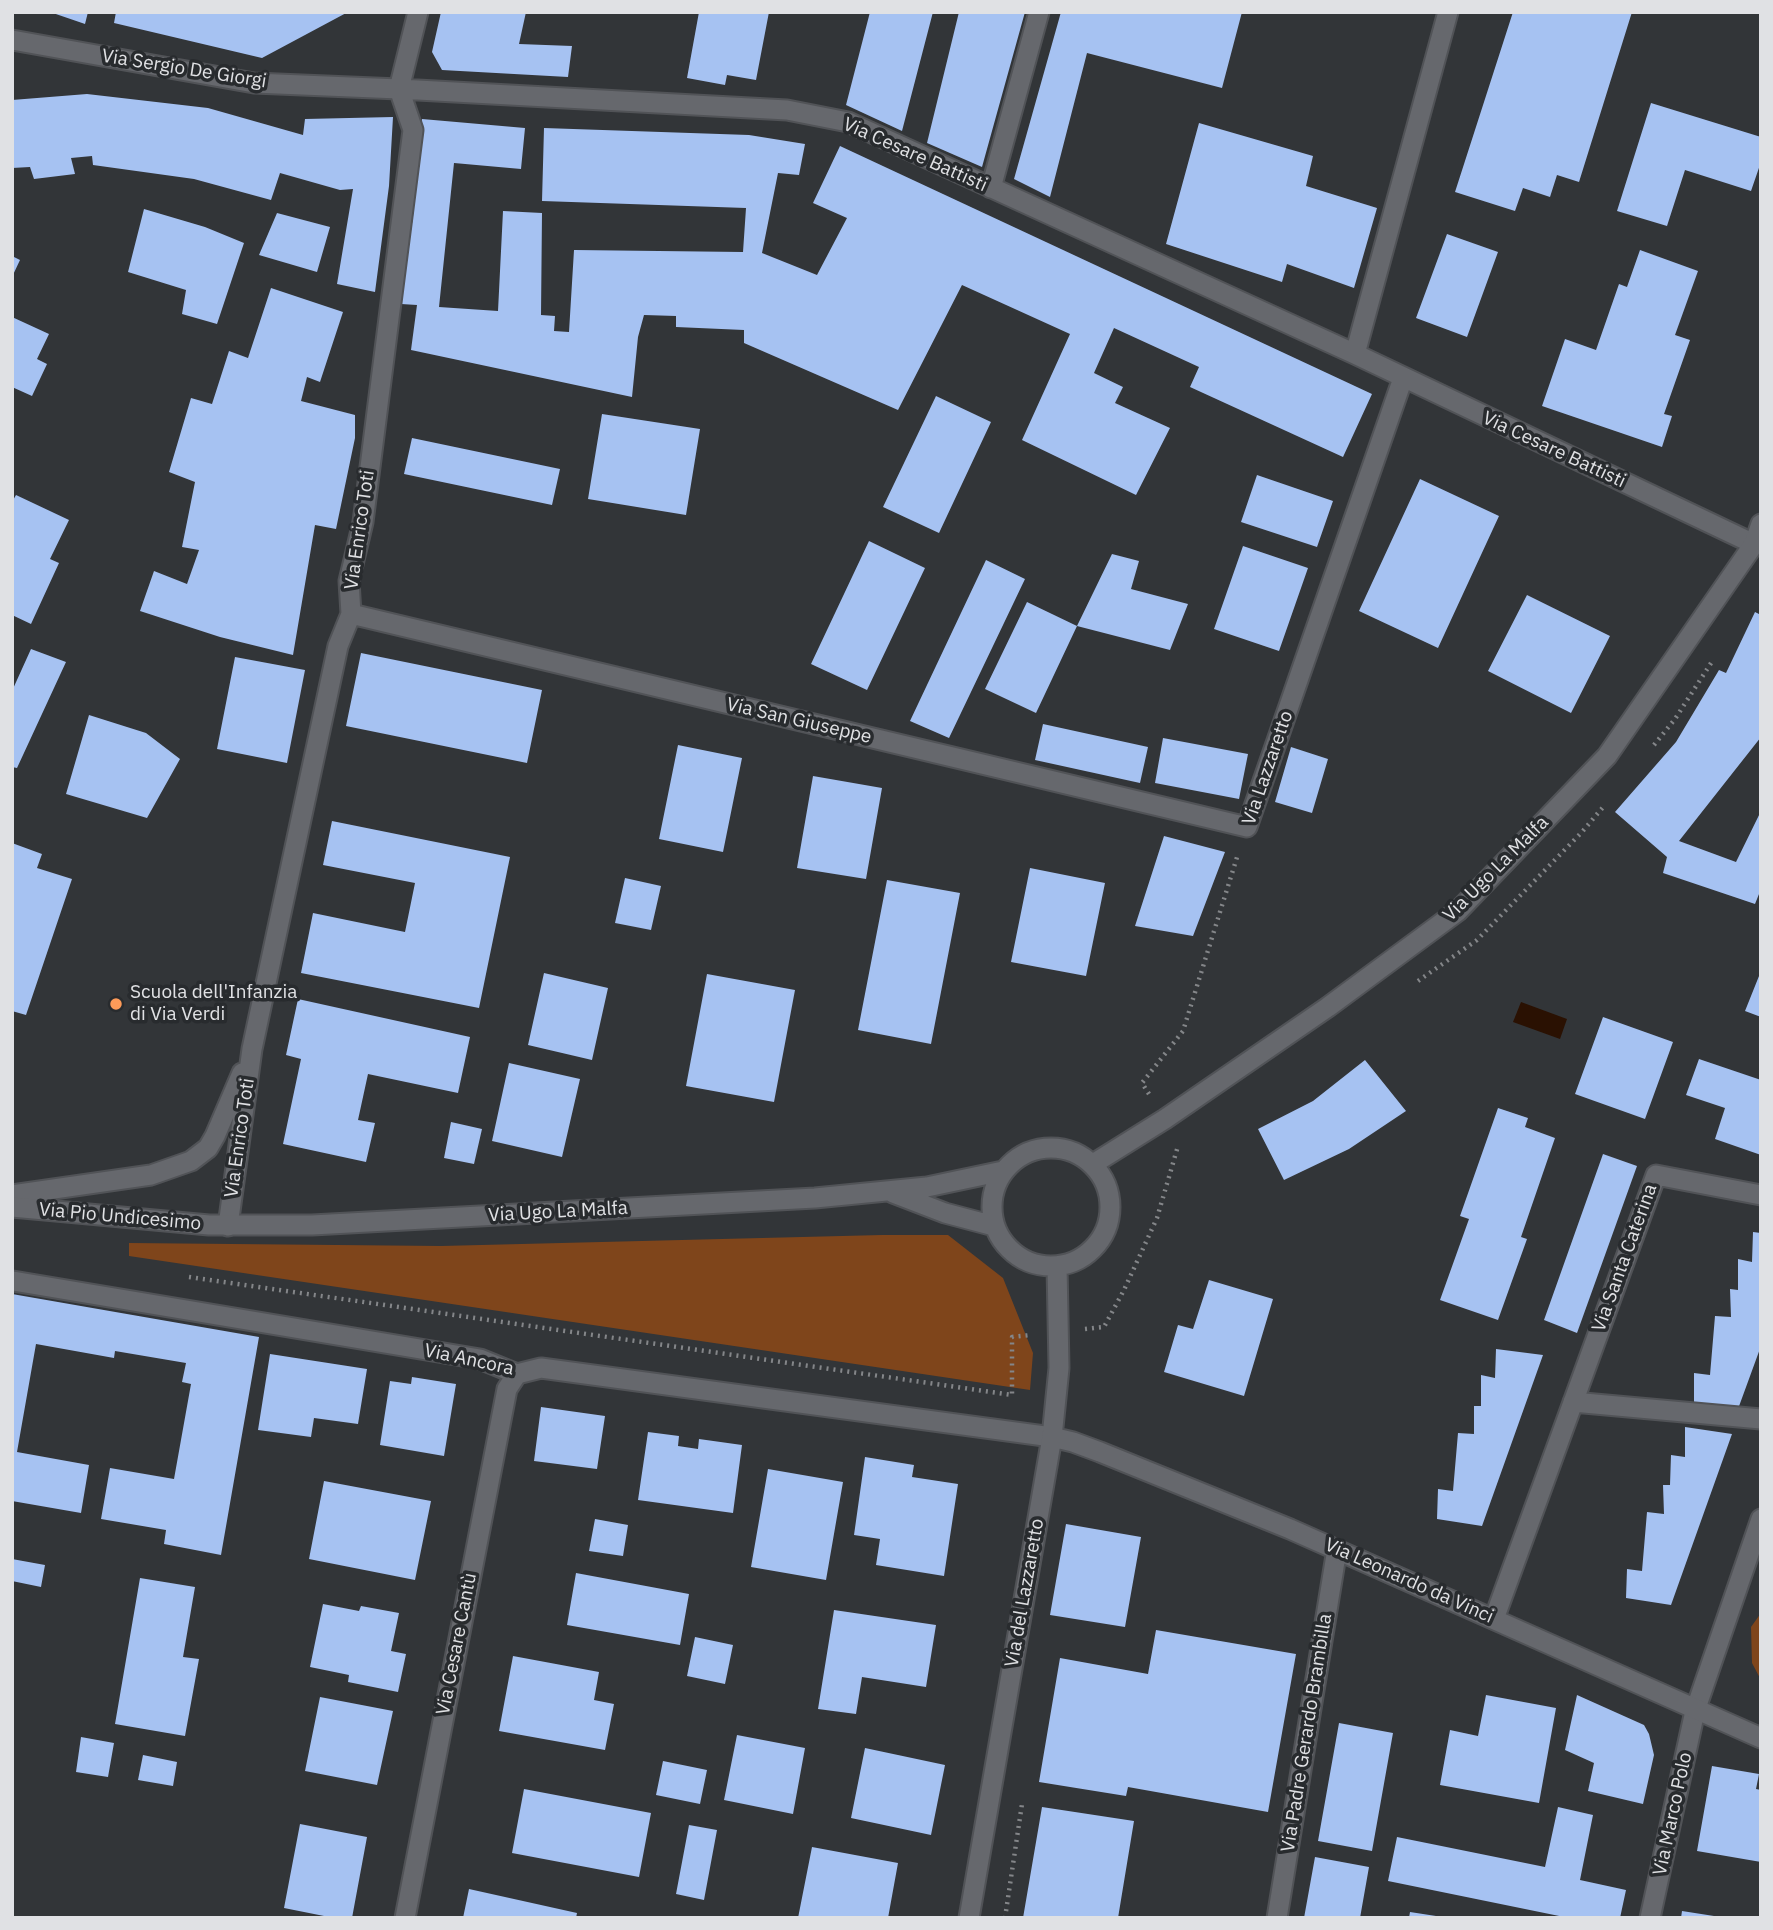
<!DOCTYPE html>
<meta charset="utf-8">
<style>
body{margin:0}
#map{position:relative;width:1773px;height:1930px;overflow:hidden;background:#323538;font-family:"IBM Plex Sans",sans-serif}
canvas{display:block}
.frame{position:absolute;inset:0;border:14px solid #e0e1e4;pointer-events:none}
</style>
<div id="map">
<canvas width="1773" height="1930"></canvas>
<div class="frame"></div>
</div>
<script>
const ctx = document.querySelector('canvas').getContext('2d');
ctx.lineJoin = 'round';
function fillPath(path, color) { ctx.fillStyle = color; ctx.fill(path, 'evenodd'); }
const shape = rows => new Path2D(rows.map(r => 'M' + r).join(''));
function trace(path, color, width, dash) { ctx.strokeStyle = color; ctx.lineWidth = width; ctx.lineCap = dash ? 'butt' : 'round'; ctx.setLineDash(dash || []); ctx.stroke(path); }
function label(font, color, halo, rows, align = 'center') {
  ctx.font = font + ' "IBM Plex Sans",sans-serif'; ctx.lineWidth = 7; ctx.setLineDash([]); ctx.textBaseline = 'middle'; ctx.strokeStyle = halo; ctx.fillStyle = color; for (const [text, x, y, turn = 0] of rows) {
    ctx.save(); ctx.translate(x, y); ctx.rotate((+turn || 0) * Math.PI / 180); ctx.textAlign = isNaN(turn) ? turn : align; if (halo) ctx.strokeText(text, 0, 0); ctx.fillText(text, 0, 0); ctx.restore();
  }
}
const green = shape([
 [882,1235,948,1235,1003,1278,1033,1353,1030,1390,129,1256,129,1243,441,1246],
 [1761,1613,1761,1680,1752,1663,1751,1627]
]);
const water = shape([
 [1521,1002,1567,1019,1560,1039,1513,1022]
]);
const building = shape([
 [50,12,88,12,85,24],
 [116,12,348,12,262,58,114,23],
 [441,12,526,12,519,44,572,46,568,77,442,70,432,52],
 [699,12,769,12,756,80,727,75,725,85,687,78],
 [870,12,933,12,902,131,846,105],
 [959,12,1025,12,982,167,927,143],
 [1061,12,1242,12,1222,88,1087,53,1050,197,1014,179],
 [1513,12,1632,12,1579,182,1557,175,1550,197,1523,188,1515,211,1455,192],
 [87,94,208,108,303,135,305,119,393,117,389,186,375,292,337,284,353,189,340,190,280,173,271,200,194,179,93,165,92,156,71,158,75,174,34,179,30,167,12,168,12,100],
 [1651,103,1761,137,1761,162,1751,191,1685,170,1667,226,1617,211],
 [422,119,525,128,521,169,454,163,439,307,498,311,503,211,542,213,541,315,555,316,554,331,569,332,574,250,743,252,746,208,542,201,544,128,749,135,805,144,799,175,778,173,762,253,817,275,847,218,813,203,840,146,1372,394,1343,457,1190,387,1199,367,1114,328,1094,373,1123,387,1115,403,1170,428,1136,495,1022,440,1070,334,962,285,898,410,744,343,744,330,676,327,676,316,644,315,638,337,632,397,411,350,417,305,401,304,413,216],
 [1199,123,1313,156,1306,186,1377,208,1354,288,1287,264,1282,282,1166,244],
 [144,209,205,227,244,243,217,324,182,314,186,290,128,272],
 [277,213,330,227,317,272,259,255],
 [1447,234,1498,252,1467,337,1416,318],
 [1640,250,1698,271,1675,335,1690,340,1664,414,1672,416,1662,447,1542,406,1565,339,1596,350,1619,284,1627,287],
 [12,256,20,260,12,277],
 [271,288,343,312,320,382,307,377,301,401,355,415,355,438,336,529,315,525,293,655,220,637,140,611,154,571,187,584,199,550,182,547,195,482,169,472,191,398,212,404,229,351,248,358],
 [12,317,49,334,37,359,47,364,32,396,12,387],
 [936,396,991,422,939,533,883,507],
 [602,414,700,429,686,515,588,499],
 [412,438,560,469,552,505,404,474],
 [1257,475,1333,501,1317,547,1241,522],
 [1420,479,1499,516,1438,648,1359,611],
 [16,495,69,520,50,559,59,563,31,624,12,615,12,502],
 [869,541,925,568,867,690,811,664],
 [1243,546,1308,568,1279,651,1214,629],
 [1112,554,1139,561,1131,589,1188,604,1170,650,1077,626],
 [986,560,1025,579,949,738,910,721],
 [1527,595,1610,636,1571,713,1488,671],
 [1027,602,1077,626,1036,713,985,689],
 [1755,612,1761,615,1761,737,1679,841,1736,862,1761,811,1761,889,1755,904,1663,873,1667,857,1615,812,1676,742,1719,670,1726,673],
 [31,649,66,662,17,768,12,767,12,691],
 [361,653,542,690,527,763,346,726],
 [235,657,305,670,287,763,217,749],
 [89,715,146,733,180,759,147,818,66,794],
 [1043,724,1148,747,1140,783,1035,760],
 [1163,738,1248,754,1239,799,1155,783],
 [678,745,742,758,723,852,659,839],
 [1291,747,1328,759,1312,813,1275,802],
 [813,776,882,788,866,879,797,868],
 [332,821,510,857,479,1008,301,973,313,913,405,932,415,883,323,865],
 [1164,836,1225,852,1193,936,1135,926],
 [12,843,42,854,37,868,72,879,26,1015,12,1011],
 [1030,868,1105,883,1086,976,1011,962],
 [625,878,661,886,651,930,615,923],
 [887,880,960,893,931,1044,858,1030],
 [1761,971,1761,1017,1745,1011],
 [544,973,608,988,592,1060,528,1045],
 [707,974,795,990,774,1102,686,1086],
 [298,999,470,1037,458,1093,368,1074,358,1120,375,1123,366,1162,283,1144,301,1059,286,1055],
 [1603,1017,1673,1042,1645,1119,1575,1094],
 [1699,1059,1761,1080,1761,1155,1715,1139,1725,1108,1686,1095],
 [1365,1060,1406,1111,1349,1149,1284,1180,1258,1129,1313,1101],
 [509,1063,580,1079,562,1157,492,1141],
 [1498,1108,1528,1118,1525,1127,1555,1138,1521,1237,1527,1239,1498,1320,1440,1300,1469,1219,1460,1216],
 [451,1122,482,1129,474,1164,444,1158],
 [1603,1154,1637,1166,1577,1333,1544,1320],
 [1753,1232,1761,1233,1761,1346,1738,1409,1694,1402,1694,1373,1710,1375,1715,1316,1731,1317,1730,1289,1738,1290,1738,1259,1752,1262],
 [1209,1280,1273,1299,1244,1396,1164,1372,1178,1325,1193,1329],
 [12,1294,259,1337,221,1555,164,1544,166,1530,101,1519,110,1468,174,1479,191,1384,182,1382,186,1363,115,1351,114,1358,36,1344,17,1452,89,1465,81,1513,12,1501],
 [1496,1349,1543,1355,1482,1526,1437,1519,1438,1489,1453,1491,1458,1433,1474,1434,1474,1406,1481,1406,1481,1375,1495,1378],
 [270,1354,367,1369,358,1424,314,1418,311,1437,258,1430],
 [412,1377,456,1384,444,1456,380,1445,390,1381,411,1384],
 [541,1407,605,1416,597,1469,534,1461],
 [1685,1427,1732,1434,1671,1605,1626,1598,1627,1569,1642,1571,1647,1512,1664,1514,1663,1485,1670,1485,1671,1455,1685,1457],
 [648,1432,679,1436,678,1446,698,1449,699,1439,742,1445,733,1513,638,1500],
 [865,1457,914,1465,912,1477,958,1484,944,1576,876,1565,880,1539,854,1535],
 [768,1469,843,1482,826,1580,751,1567],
 [324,1481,431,1501,415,1580,309,1559],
 [595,1519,628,1525,623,1556,589,1551],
 [1066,1524,1141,1537,1125,1627,1050,1615],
 [12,1559,45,1565,41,1587,12,1581],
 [576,1573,689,1594,680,1645,567,1625],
 [140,1578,195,1587,183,1657,199,1659,185,1736,115,1724],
 [323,1604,359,1611,361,1606,399,1613,391,1651,406,1654,398,1692,348,1682,349,1675,310,1667],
 [834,1610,936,1625,926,1687,862,1677,856,1714,818,1709],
 [1156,1630,1296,1654,1268,1812,1128,1787,1126,1796,1039,1782,1060,1658,1148,1674],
 [695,1637,733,1645,725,1684,687,1676],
 [513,1656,599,1672,594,1700,614,1704,605,1750,499,1731],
 [1486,1695,1556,1708,1539,1803,1440,1785,1450,1730,1478,1736],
 [1577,1695,1644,1725,1649,1734,1654,1755,1643,1804,1588,1791,1594,1763,1565,1750],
 [320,1697,393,1711,377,1785,305,1771],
 [1339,1723,1393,1733,1372,1851,1318,1841],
 [737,1735,805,1748,793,1814,724,1800],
 [81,1737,114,1743,108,1777,76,1772],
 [865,1748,945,1765,931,1835,851,1818],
 [143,1755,177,1762,173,1786,138,1780],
 [663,1761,707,1770,700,1804,656,1795],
 [1712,1766,1759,1774,1756,1789,1761,1790,1761,1862,1697,1851],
 [524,1789,651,1813,639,1877,512,1853],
 [1042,1807,1134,1821,1118,1918,1023,1918],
 [1558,1807,1593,1815,1580,1880,1626,1890,1620,1918,1569,1918,1388,1881,1397,1837,1545,1867],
 [300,1824,367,1837,352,1918,334,1918,284,1908],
 [689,1825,717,1830,704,1900,676,1894],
 [812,1847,898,1863,888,1918,798,1918],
 [1315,1857,1369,1867,1360,1918,1304,1918],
 [469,1889,577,1913,576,1918,463,1918],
 [1682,1911,1714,1916,1713,1918,1681,1918],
 [1410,1912,1436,1916,1436,1918,1409,1918]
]);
const path = shape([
 [1654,745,1675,719,1713,660],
 [1418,981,1477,940,1582,832,1604,806],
 [1149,1094,1142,1083,1183,1031,1238,854],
 [189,1277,1012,1395,1012,1337,1031,1335],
 [1085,1329,1104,1327,1124,1290,1157,1218,1178,1146],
 [1005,1918,1022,1804]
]);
const service = shape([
 [1573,1402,1761,1419],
 [1494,1619,1656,1175,1761,1195]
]);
const minor = shape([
 [12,40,254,83,399,89,787,110,848,122,1355,354,1754,544],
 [399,89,418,12],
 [991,188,1039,12],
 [1355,354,1448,12],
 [351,614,1247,827,1403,378],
 [12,1195,151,1175,191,1161,208,1148,215,1136,242,1073],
 [228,1226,252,1049,338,646,351,614,349,581,363,522,413,130,399,89],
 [13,1281,480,1359,517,1374,541,1368,1052,1437],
 [405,1918,507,1389,517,1374],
 [1277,1918,1337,1549],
 [1650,1918,1695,1711,1761,1519]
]);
const tertiary = shape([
 '992 1207a59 59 0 1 1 118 0a59 59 0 1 1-118 0Z',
 [1093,1164,1165,1119,1328,1007,1458,911,1607,756,1754,544,1761,524],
 [893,1193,945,1213,994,1226],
 [12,1207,209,1225,312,1225,815,1198,927,1187,1003,1171],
 [1052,1437,1073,1442,1100,1452,1290,1529,1761,1738],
 [969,1918,1052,1437,1059,1368,1057,1266]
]);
const markers = [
 [116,1004,7,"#fe9b59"]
];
const streetNames = [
 ["Via Sergio De Giorgi",184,69,9],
 ["Via Cesare Battisti",915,155,24],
 ["Via Cesare Battisti",1554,450,25],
 ["Via Enrico Toti",360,530,-82],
 ["Via San Giuseppe",799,721,13],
 ["Via Lazzaretto",1268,768,-71],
 ["Via Ugo La Malfa",1496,869,-45],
 ["Via Enrico Toti",240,1138,-82],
 ["Via Ugo La Malfa",558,1212,-3],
 ["Via Pio Undicesimo",120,1217,5],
 ["Via Santa Caterina",1625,1258,-70],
 ["Via Ancora",469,1360,12],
 ["Via Leonardo da Vinci",1409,1581,24],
 ["Via del Lazzaretto",1025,1593,-80],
 ["Via Cesare Cantù",457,1644,-79],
 ["Via Padre Gerardo Brambilla",1307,1733,-81],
 ["Via Marco Polo",1673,1814,-78]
];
const poiNames = [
 ["Scuola dell'Infanzia",130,993],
 ["di Via Verdi",130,1015]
];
fillPath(green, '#7f451b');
fillPath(water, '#2a1102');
fillPath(building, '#a6c2f2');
trace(service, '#515357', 23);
trace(minor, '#515357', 23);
trace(tertiary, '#515357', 23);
trace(path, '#848689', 4.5, [2, 5]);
trace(service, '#66686d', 19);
trace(minor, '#66686d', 19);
trace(tertiary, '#66686d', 19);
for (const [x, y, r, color] of markers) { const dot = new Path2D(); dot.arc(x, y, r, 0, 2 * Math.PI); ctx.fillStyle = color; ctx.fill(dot); trace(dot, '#282b2e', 2.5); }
label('19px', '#e0e1e4', '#282b2e', streetNames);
label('19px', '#e0e1e4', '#282b2e', poiNames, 'left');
</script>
